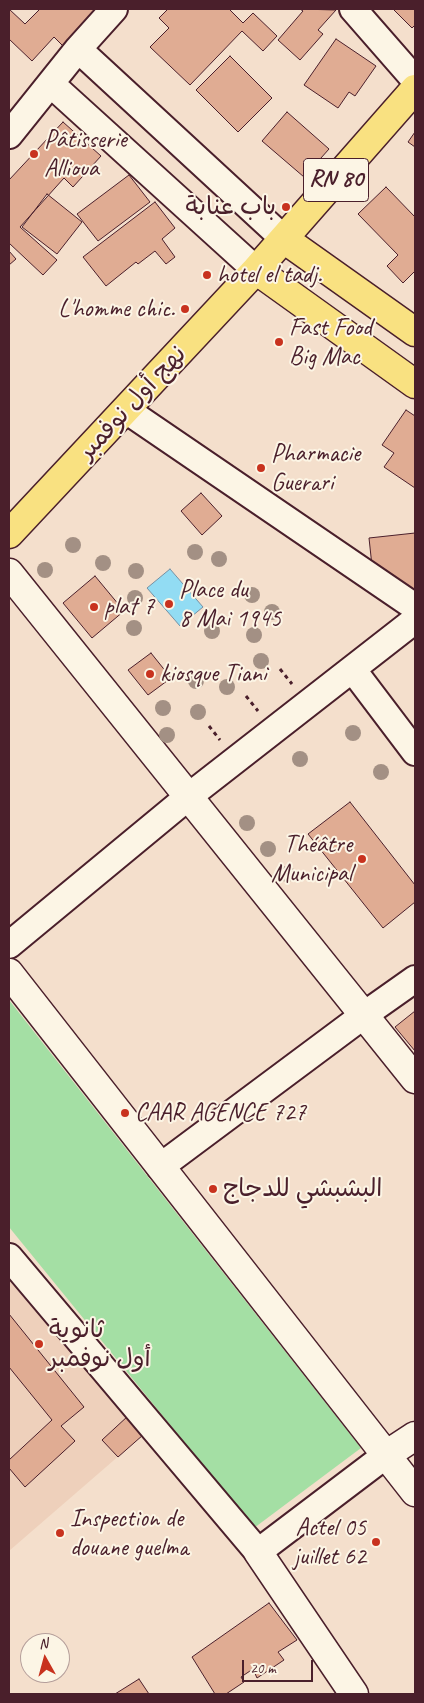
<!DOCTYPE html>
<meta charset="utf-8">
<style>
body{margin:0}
#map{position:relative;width:424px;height:1703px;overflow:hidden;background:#f4dfcc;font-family:Caveat,sans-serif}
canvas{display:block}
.frame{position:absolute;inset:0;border:10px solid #4a1f2b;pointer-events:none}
.north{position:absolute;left:20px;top:1633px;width:50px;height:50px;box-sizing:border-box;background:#fcf5e5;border:1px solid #b59f9b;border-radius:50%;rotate:353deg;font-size:14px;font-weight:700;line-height:20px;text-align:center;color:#4a1f2b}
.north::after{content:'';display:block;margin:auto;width:18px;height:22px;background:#c8321e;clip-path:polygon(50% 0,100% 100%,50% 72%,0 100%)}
.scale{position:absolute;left:242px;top:1660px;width:71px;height:22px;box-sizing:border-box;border:2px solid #4a1f2b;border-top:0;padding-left:6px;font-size:15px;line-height:18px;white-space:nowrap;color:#4a1f2b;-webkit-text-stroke:4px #fcf5e5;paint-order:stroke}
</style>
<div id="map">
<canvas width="424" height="1703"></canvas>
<div class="frame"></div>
<div class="north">N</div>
<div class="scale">20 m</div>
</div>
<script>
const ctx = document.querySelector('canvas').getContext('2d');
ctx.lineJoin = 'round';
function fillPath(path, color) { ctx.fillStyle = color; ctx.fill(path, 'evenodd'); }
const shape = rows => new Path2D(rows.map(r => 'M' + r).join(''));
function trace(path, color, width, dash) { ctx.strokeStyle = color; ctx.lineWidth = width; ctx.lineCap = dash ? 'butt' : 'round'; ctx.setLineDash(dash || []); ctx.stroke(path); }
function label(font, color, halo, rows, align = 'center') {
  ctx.font = font + ' Caveat,"Playpen Sans Arabic",sans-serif'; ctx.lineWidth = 4; ctx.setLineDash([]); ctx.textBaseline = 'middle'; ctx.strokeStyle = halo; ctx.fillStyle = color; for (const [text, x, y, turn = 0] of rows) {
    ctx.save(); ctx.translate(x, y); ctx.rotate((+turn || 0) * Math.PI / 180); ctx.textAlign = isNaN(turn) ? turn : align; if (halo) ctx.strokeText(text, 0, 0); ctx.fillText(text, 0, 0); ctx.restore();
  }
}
const built = shape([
 [9,1272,143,1435,9,1551]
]);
const green = shape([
 [9,1000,361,1448,254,1528,9,1227]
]);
const water = shape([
 [170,569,203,607,180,626,147,588,170,569]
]);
const building = shape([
 [9,9,25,24,40,9,98,9,63,46,54,37,32,61,9,39,9,9],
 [168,9,229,9,243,23,253,13,277,36,263,51,242,31,190,85,150,47,169,28,159,18,168,9],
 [300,9,336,10,318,30,323,34,300,60,278,40,303,11,300,9],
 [393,9,415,9,415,25,412,28,393,9],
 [336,39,376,66,355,96,349,92,338,108,304,85,336,39],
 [230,56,272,98,238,132,196,90,230,56],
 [287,112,329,149,304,177,262,141,287,112],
 [63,122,101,156,73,187,64,178,20,227,57,260,43,275,9,243,9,180,63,122],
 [415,132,415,147,408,142,415,132],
 [129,175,150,202,98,241,77,214,129,175],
 [386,187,415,217,415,271,403,283,387,266,398,255,358,214,386,187],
 [47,194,82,222,57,254,22,227,47,194],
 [155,202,175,228,162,239,175,257,166,264,155,251,138,264,136,262,106,286,83,257,155,202],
 [9,251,16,259,9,265,9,251],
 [406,410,415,416,415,488,384,467,394,453,382,445,406,410],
 [201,493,222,516,202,535,181,511,201,493],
 [415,533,415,589,375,594,369,538,415,533],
 [95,576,124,611,92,638,63,603,95,576],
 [151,653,171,678,148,695,128,670,151,653],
 [350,802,415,885,415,902,383,928,308,834,350,802],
 [415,1011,415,1051,395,1027,415,1011],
 [9,1314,84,1407,61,1426,75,1441,25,1487,9,1468,9,1460,52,1420,9,1367,9,1314],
 [128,1416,143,1435,118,1457,102,1440,128,1416],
 [269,1603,297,1640,278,1652,284,1660,257,1678,253,1669,241,1677,244,1682,226,1694,215,1694,192,1657,269,1603],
 [139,1679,149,1694,115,1694,139,1679]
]);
const path = shape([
 [280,669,292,684],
 [246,696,258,711],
 [209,726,220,740]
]);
const minor = shape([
 [353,9,415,80],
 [78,49,284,239],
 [51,84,256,270],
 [9,135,78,49,114,9],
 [126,410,415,607],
 [353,670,415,752],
 [9,945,188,797,415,620],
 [160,1167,364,1015,415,979],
 [9,1257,258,1552,386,1455]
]);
const tertiary = shape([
 [386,1455,415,1492],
 [258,1552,354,1694]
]);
const secondary = shape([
 [9,573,415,1079],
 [9,973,386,1455,415,1436]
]);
const primary = shape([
 [284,239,415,332],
 [256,270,415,384],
 [9,534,256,270,415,89]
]);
const trees = [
 [73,545],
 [195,552],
 [219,559],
 [103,563],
 [45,570],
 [136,571],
 [252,595],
 [135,598],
 [272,612],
 [134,628],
 [212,631],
 [254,635],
 [261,661],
 [196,681],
 [227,687],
 [163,708],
 [198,712],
 [353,733],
 [167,735],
 [300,759],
 [381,772],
 [247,823],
 [268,849],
 [287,874]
];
const markers = [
 [34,154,5,"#c8321e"],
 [286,207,5,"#c8321e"],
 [207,275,5,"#c8321e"],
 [185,309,5,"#c8321e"],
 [279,342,5,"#c8321e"],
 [261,468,5,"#c8321e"],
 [169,604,5,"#c8321e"],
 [94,607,5,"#c8321e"],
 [150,674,5,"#c8321e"],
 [362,859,5,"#c8321e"],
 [125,1113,5,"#c8321e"],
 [213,1189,5,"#c8321e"],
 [39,1344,5,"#c8321e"],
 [60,1533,5,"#c8321e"],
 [376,1542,5,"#c8321e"]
];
const shields = [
 [336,180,65]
];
const shieldNames = [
 ["RN 80",336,180]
];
const poiNames = [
 ["Pâtisserie",44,140],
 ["Allioua",44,169],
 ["باب عنابة",276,207,"right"],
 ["hotel el tadj.",217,275],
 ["L'homme chic.",175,309,"right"],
 ["Fast Food",289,328],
 ["Big Mac",289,357],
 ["Pharmacie",271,454],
 ["Guerari",271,483],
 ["Place du",179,590],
 ["8 Mai 1945",179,619],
 ["plat 7",104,607],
 ["kiosque Tiani",160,674],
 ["Théâtre",352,845,"right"],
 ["Municipal",352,874,"right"],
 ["CAAR AGENCE 727",135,1113],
 ["البشبشي للدجاج",223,1189],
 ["ثانوية",49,1330],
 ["أول نوفمبر",49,1359],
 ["Inspection de",70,1519],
 ["douane guelma",70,1548],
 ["Actel 05",366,1528,"right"],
 ["juillet 62",366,1557,"right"]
];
const streetNames = [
 ["نهج أول نوفمبر",133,403,-47]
];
fillPath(built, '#eed0bb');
fillPath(green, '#a4dfa4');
fillPath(water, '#92dcf3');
trace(water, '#7590a3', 1);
fillPath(building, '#e0ac93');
trace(building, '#4a1f2b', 1);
trace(minor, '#4a1f2b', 30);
trace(tertiary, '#4a1f2b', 31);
trace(secondary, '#4a1f2b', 31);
trace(primary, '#4a1f2b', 31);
trace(path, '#4a1f2b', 3, [4, 4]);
trace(minor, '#fcf5e5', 26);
trace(tertiary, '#fcf5e5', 28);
trace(secondary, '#fcf5e5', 28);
trace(primary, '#f9e181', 28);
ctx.fillStyle = '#a39084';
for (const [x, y] of trees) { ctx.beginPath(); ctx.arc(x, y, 8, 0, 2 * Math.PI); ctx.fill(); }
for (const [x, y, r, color] of markers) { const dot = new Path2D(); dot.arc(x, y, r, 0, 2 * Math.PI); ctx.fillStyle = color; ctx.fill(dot); trace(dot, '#fcf5e5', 2); }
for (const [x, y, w] of shields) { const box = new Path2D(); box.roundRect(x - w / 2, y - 21.5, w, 43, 4); ctx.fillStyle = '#fcf5e5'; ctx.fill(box); trace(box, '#4a1f2b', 1); }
label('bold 24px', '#4a1f2b', null, shieldNames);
label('25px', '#4a1f2b', '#fcf5e5', poiNames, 'left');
label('25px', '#4a1f2b', '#fcf5e5', streetNames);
</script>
